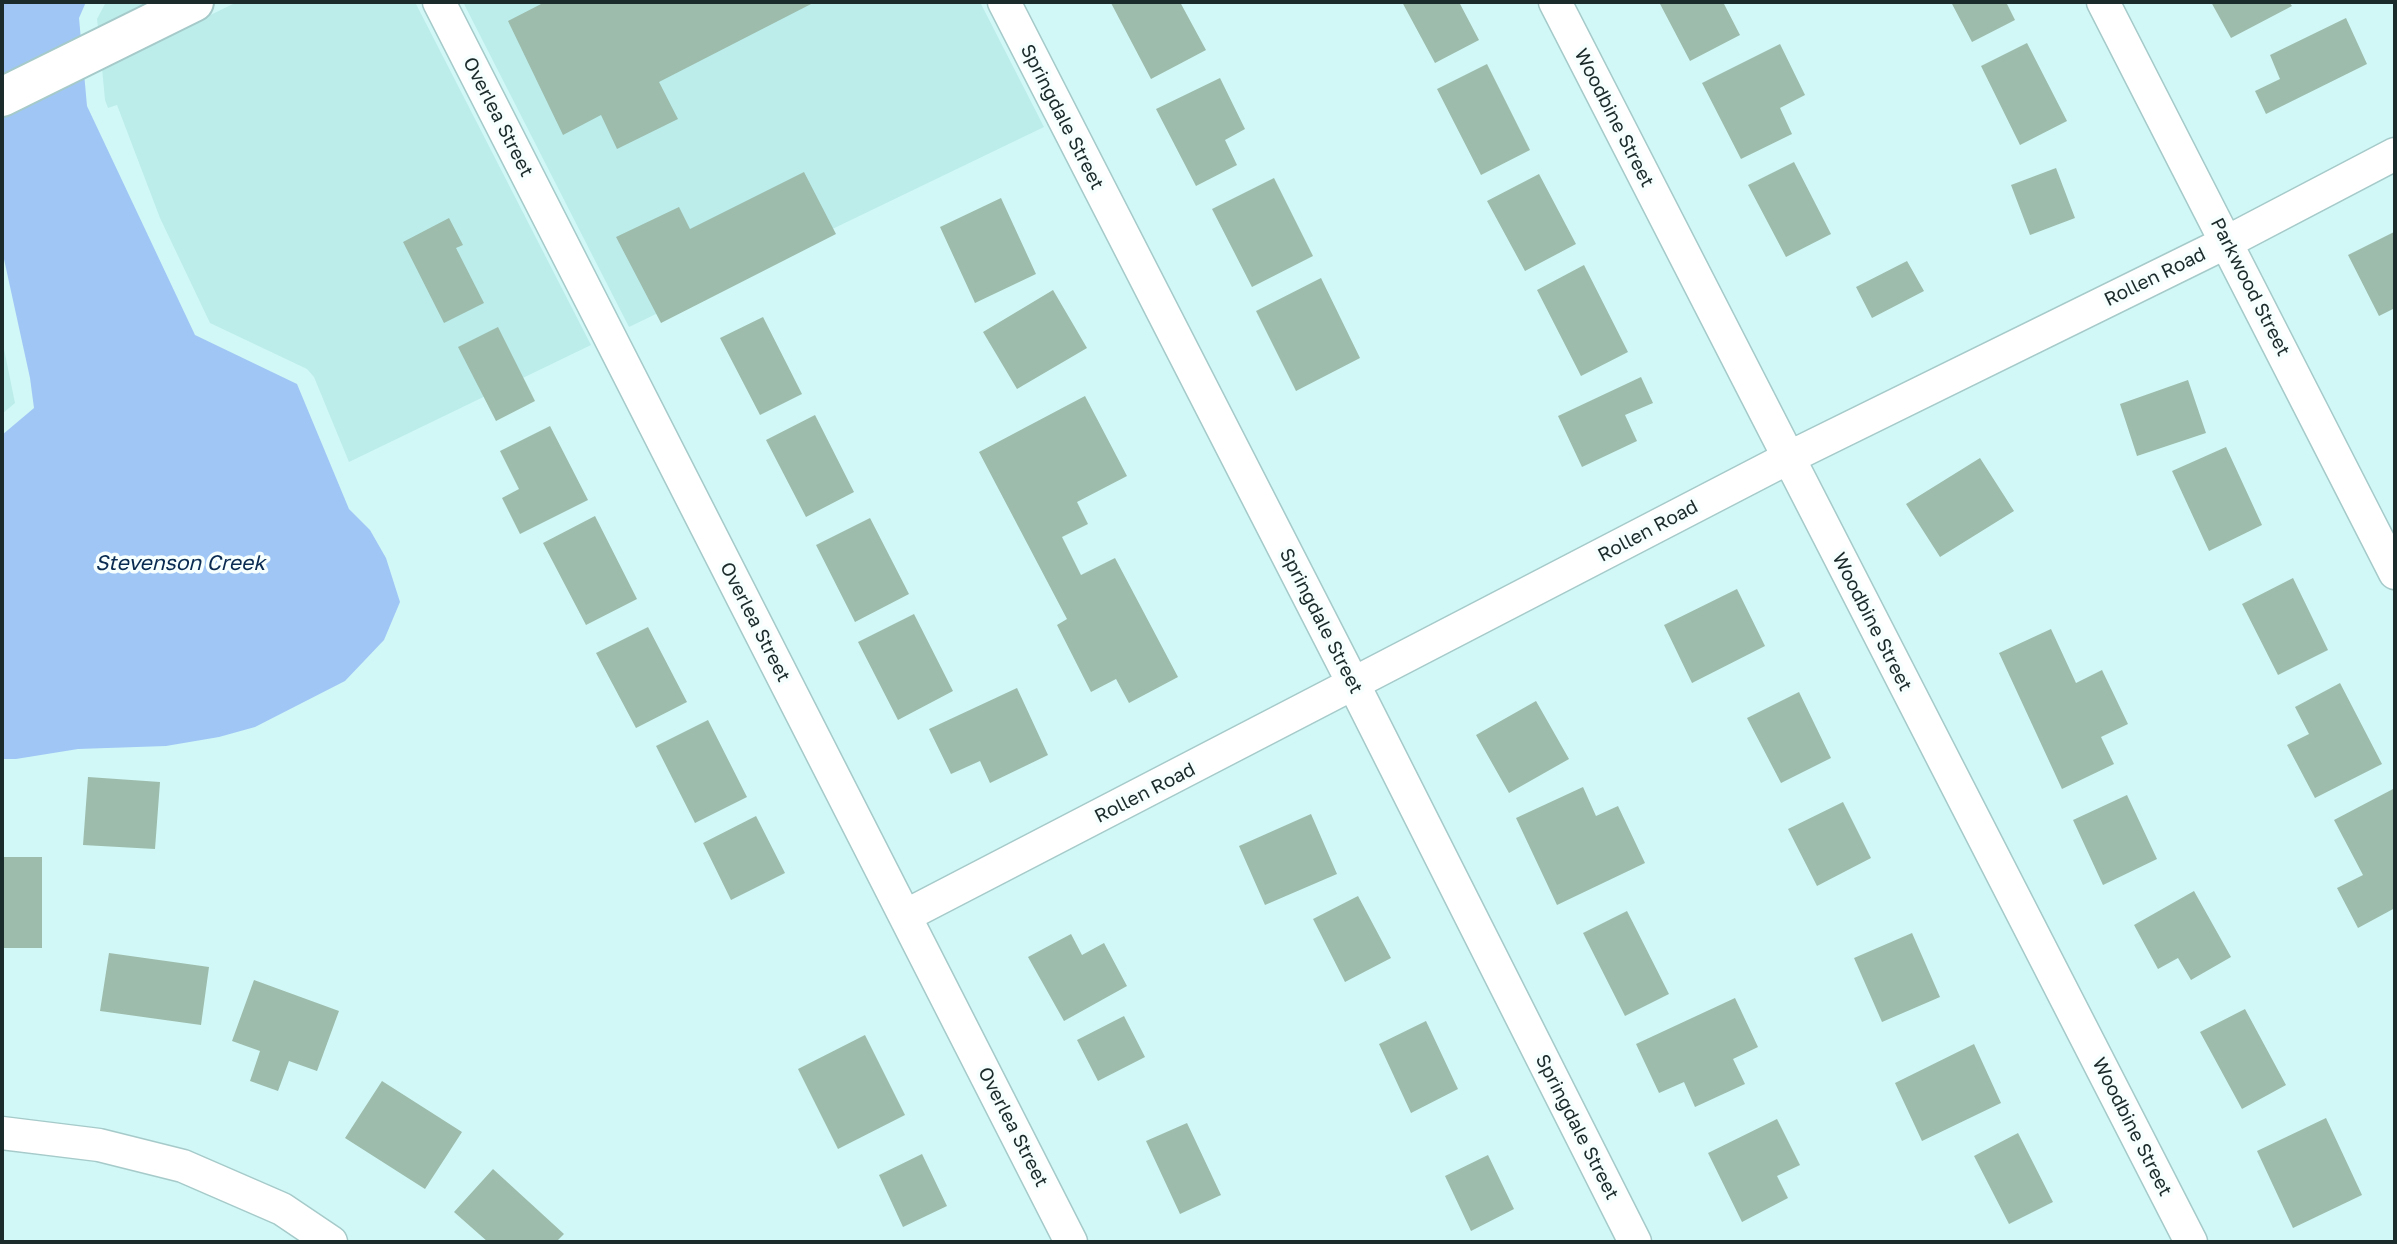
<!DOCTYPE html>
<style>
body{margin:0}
#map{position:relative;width:2397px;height:1244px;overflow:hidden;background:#d1f8f6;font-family:"Golos Text",sans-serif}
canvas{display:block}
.frame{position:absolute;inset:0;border:4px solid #1b2a2a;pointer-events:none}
</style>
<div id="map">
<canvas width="2397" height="1244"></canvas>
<div class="frame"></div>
</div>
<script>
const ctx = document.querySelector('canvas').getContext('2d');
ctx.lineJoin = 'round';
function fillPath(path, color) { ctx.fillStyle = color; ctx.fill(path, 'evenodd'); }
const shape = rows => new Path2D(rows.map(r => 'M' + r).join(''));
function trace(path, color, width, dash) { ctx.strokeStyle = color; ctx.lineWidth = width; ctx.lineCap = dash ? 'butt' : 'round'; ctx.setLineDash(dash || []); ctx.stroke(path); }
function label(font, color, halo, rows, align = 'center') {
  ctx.font = font + ' "Golos Text",sans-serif'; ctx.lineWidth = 7; ctx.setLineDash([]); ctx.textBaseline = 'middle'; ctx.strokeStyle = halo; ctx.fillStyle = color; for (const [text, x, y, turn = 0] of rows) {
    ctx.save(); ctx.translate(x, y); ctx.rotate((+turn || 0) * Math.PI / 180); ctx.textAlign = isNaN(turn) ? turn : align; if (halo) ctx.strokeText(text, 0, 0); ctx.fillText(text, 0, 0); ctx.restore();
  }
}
const built = shape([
 [106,2,151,2,98,28,97,19],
 [237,2,415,2,591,345,349,462,314,377,307,369,210,323,160,218,117,105,108,108,105,100,102,68],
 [463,2,980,2,1044,127,629,327],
 [2,339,15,403,2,414]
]);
const water = shape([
 [3,2,86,2,79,18,87,106,195,335,297,384,349,509,370,530,386,558,400,602,384,640,345,681,255,727,219,737,166,746,78,749,16,759,2,759,2,435,34,408,30,378,2,250]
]);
const building = shape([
 [545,2,815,2,659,82,678,119,617,149,601,115,563,135,508,21],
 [1115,2,1180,2,1206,50,1151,79,1111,3],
 [1402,2,1459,2,1479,40,1435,63],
 [1659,2,1723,2,1740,35,1690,61],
 [1951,2,2006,2,2015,20,1972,42],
 [2211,2,2289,2,2292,6,2231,38],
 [2346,18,2367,64,2266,114,2255,91,2280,79,2270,55],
 [2027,43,2067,121,2020,145,1981,66],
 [1780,44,1805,95,1780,108,1792,134,1741,159,1702,83],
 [1487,64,1530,150,1481,175,1437,89],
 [1220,78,1245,129,1225,140,1237,165,1196,186,1156,109],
 [1794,162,1831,234,1786,257,1748,185],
 [2056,168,2075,218,2030,235,2011,185],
 [804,172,836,234,661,323,616,237,679,207,690,229],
 [1539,174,1576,244,1525,271,1487,201],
 [1274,178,1313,256,1252,287,1212,209],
 [1001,198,1036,274,975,303,940,227],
 [449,218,463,245,456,248,484,303,444,323,403,242],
 [2394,232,2395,308,2379,316,2348,255],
 [1907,261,1924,291,1872,318,1856,287],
 [1584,265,1628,352,1581,376,1537,290],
 [1321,278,1360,358,1296,391,1256,311],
 [1053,290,1087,348,1017,389,983,332],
 [763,317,802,394,760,415,720,338],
 [498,327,535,401,496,421,458,347],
 [1641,377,1653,403,1625,415,1637,441,1582,467,1558,416],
 [2188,380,2206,433,2137,456,2120,404],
 [1085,396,1127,476,1077,502,1088,524,1062,537,1081,575,1115,558,1178,677,1129,703,1116,679,1091,692,1057,625,1067,619,979,452],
 [815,415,854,492,806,517,766,440],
 [550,426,588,500,520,534,502,498,519,489,500,451],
 [2226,447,2262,525,2209,551,2172,471],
 [1980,458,2014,511,1940,557,1906,504],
 [595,516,637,599,586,625,543,543],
 [870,518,909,594,855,622,816,545],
 [2293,578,2328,650,2278,675,2242,604],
 [1737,589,1765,646,1692,683,1664,625],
 [914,614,953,691,898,720,858,642],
 [648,627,687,702,636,728,596,653],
 [2051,629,2076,683,2102,670,2128,724,2101,737,2114,764,2062,789,1999,653],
 [2340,683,2382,764,2315,798,2287,745,2309,734,2295,707],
 [1017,688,1048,755,990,783,980,761,951,774,929,729],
 [1799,692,1831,758,1781,783,1747,718],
 [1536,701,1569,759,1509,793,1476,735],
 [708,720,747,797,695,823,656,746],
 [88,777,160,782,155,849,83,845],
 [1583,787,1596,816,1618,806,1645,863,1557,905,1516,818],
 [2395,788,2395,908,2358,928,2337,888,2363,875,2334,820],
 [2127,795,2157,859,2103,885,2073,820],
 [1843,802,1871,858,1817,886,1788,829],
 [1311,814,1337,874,1265,905,1239,846],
 [756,816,785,873,731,900,703,843],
 [2,857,42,857,42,948,2,948],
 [2194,891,2231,957,2191,980,2178,958,2158,969,2134,925],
 [1358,896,1391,958,1345,982,1313,919],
 [1627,911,1669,994,1625,1016,1583,933],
 [1912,933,1940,997,1882,1022,1854,958],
 [1071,934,1082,955,1104,943,1127,986,1064,1021,1028,957],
 [109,953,209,967,201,1025,100,1011],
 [254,980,339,1011,317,1071,289,1061,278,1091,250,1081,260,1051,232,1041],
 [1735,998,1758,1047,1733,1059,1745,1084,1695,1107,1684,1082,1659,1093,1636,1044],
 [2245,1009,2286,1085,2242,1109,2200,1032],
 [1124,1016,1145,1057,1098,1081,1077,1040],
 [1426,1021,1458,1089,1411,1113,1379,1044],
 [865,1035,905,1115,838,1149,798,1069],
 [1974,1044,2001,1103,1922,1141,1895,1083],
 [382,1081,462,1132,425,1189,345,1138],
 [2326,1118,2362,1195,2293,1228,2257,1151],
 [1777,1119,1800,1165,1777,1176,1788,1198,1742,1222,1708,1153],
 [1187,1123,1221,1195,1180,1214,1146,1141],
 [2018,1133,2053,1202,2009,1224,1974,1156],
 [922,1154,947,1206,903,1227,879,1175],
 [1488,1155,1514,1209,1471,1231,1445,1176],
 [493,1169,564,1234,556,1242,488,1242,454,1212]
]);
const minor = shape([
 [439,2,1071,1242],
 [1004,2,1354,685,1635,1242],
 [1555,2,2191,1242],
 [2103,2,2395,573],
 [905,916,1788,458,2227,242,2395,154],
 [2,1133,99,1145,183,1166,282,1209,331,1242]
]);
const tertiary = shape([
 [2,97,194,2]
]);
const streetNames = [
 ["Overlea Street",498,117,63],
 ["Springdale Street",1062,117,63],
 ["Woodbine Street",1614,118,63],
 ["Rollen Road",2155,277,-26],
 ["Parkwood Street",2250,287,63],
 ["Rollen Road",1648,531,-28],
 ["Springdale Street",1321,621,63],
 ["Overlea Street",755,622,63],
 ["Woodbine Street",1872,622,63],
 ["Rollen Road",1145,793,-27],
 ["Overlea Street",1013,1127,63],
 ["Springdale Street",1577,1127,63],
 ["Woodbine Street",2132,1127,63]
];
const waterNames = [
 ["Stevenson Creek",180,563]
];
fillPath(built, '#bcedeb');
fillPath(water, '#a0c6f6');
fillPath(building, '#9dbcac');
trace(minor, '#a5cac9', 35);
trace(tertiary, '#a5cac9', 42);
trace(minor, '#fff', 32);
trace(tertiary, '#fff', 38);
label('19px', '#1b2a2a', '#f6fefe', streetNames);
label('italic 21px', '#0a2b51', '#f6fefe', waterNames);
</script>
